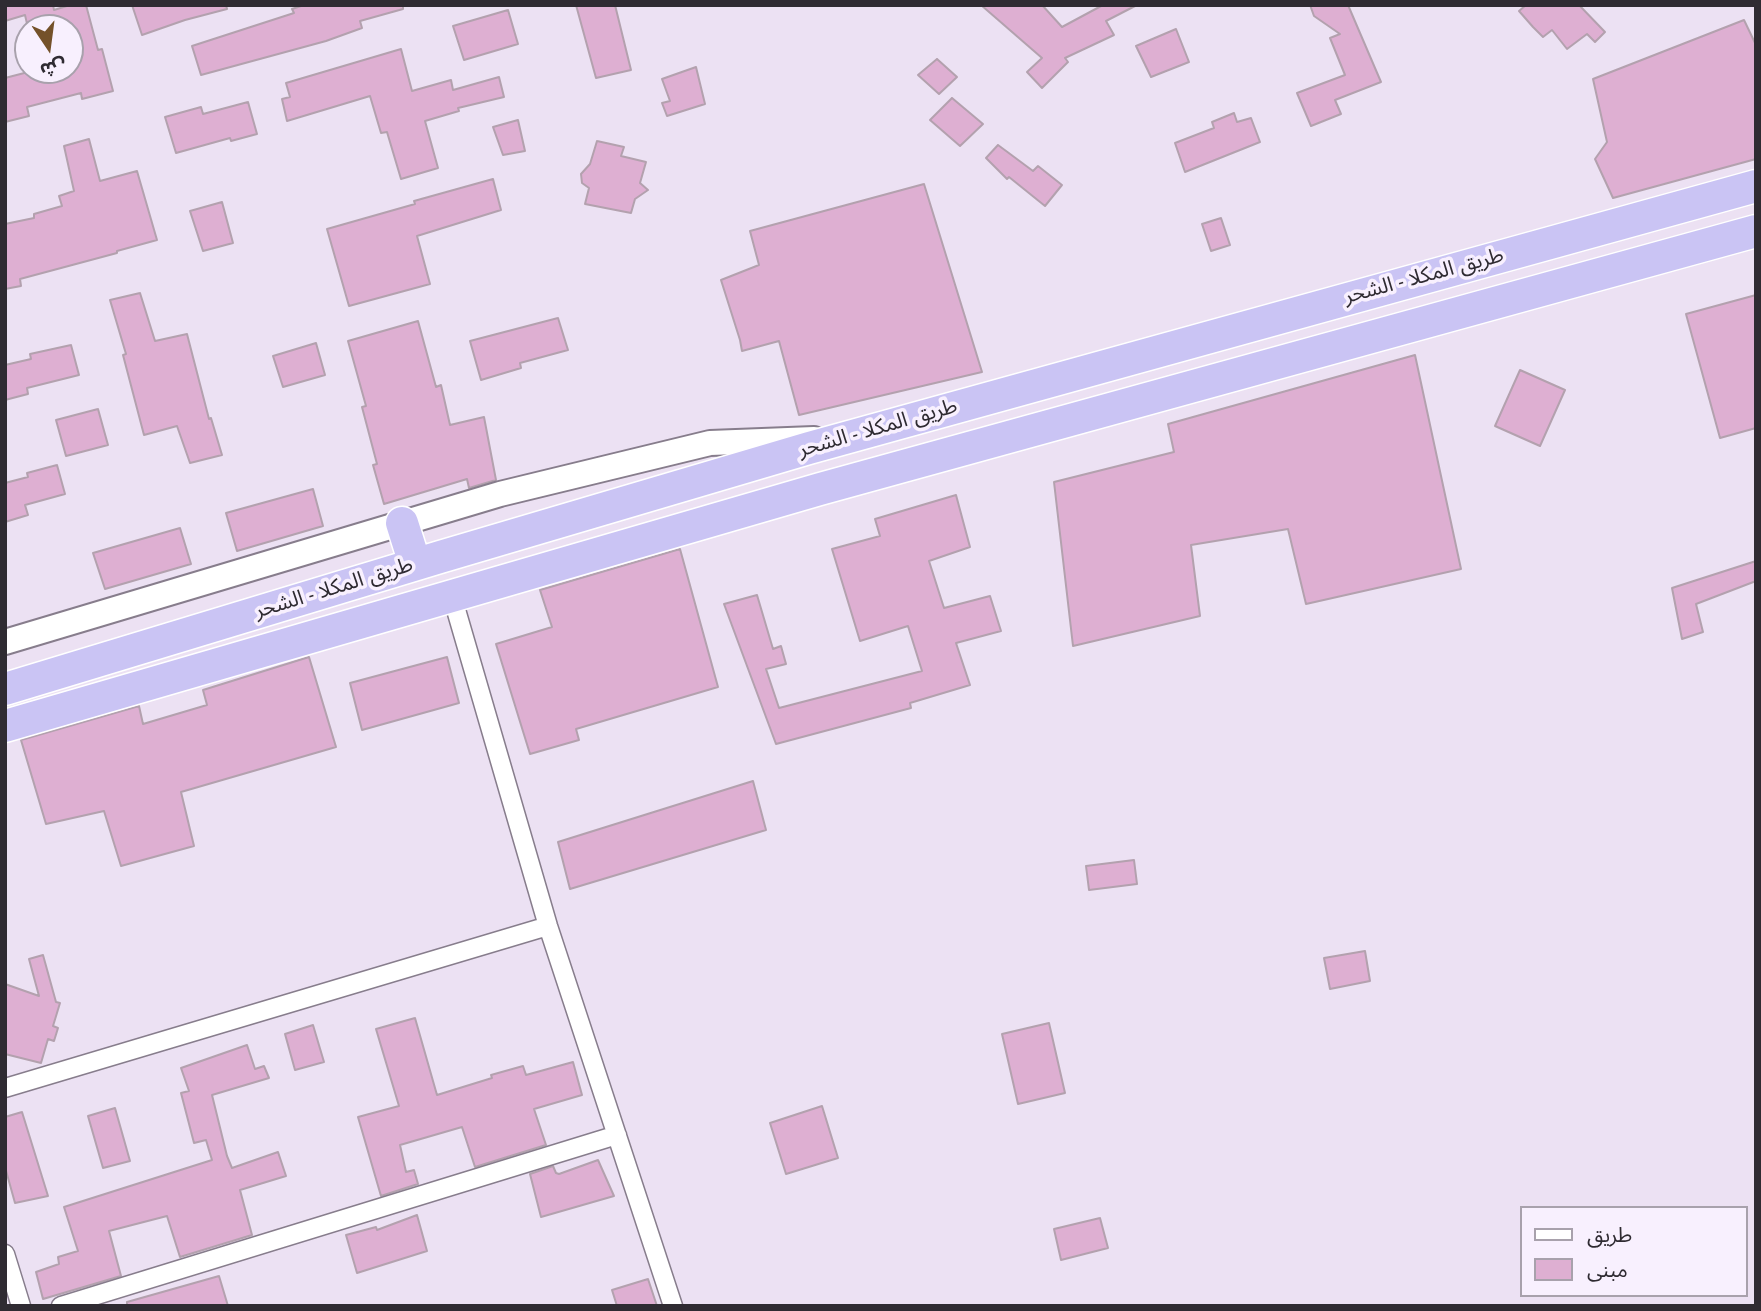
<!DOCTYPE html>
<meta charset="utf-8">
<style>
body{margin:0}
#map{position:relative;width:1761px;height:1311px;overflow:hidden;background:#ece1f3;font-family:Jost,"Noto Sans Arabic",sans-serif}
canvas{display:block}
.frame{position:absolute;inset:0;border:7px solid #2f2b32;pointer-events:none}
.legend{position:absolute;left:1520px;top:1206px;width:228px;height:91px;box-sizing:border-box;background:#f8f0fe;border:2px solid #a8a1ac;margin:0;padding:9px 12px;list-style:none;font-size:21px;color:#2f2b32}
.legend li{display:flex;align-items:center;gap:14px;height:35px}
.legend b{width:35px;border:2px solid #a8a1ac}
.north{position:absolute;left:14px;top:14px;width:70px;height:70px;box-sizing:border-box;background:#f8f0fe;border:2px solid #a8a1ac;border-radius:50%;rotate:167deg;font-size:19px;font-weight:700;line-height:28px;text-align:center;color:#2f2b32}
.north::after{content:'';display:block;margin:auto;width:24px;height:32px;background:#74512a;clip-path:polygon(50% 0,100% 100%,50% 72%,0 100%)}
</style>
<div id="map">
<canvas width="1761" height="1311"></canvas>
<div class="frame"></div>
<ul class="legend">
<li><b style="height:9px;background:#fff"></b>طريق</li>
<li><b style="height:19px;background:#deafd2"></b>مبنى</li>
</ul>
<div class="north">ش</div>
</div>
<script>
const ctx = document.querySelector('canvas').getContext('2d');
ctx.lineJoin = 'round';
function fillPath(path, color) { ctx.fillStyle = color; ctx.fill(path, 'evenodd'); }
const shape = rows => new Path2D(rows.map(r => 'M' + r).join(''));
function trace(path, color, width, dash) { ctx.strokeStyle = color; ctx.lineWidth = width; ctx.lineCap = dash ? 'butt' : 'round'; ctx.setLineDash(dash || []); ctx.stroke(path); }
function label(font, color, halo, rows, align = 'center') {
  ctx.font = font + ' Jost,"Noto Sans Arabic",sans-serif'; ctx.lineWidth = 7; ctx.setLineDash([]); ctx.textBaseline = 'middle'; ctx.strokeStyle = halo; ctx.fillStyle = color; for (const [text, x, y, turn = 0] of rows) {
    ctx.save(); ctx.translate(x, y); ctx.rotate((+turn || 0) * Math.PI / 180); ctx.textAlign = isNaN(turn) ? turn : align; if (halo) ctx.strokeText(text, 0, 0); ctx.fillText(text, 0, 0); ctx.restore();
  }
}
const building = shape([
 [5,5,53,5,54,10,70,5,86,5,98,50,102,49,113,91,82,99,81,93,27,107,29,116,5,122,5,78,36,70,70,70,70,28,28,28,25,15,5,21,5,5],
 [132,5,226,5,227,9,185,20,142,35,132,5],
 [304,5,403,5,403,9,360,21,362,28,326,41,201,75,192,46,294,13,292,9,304,5],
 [576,5,615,5,631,70,596,78,576,5],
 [981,5,1042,5,1062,27,1103,5,1137,5,1106,21,1114,35,1065,58,1068,62,1042,88,1027,72,1042,58,981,5],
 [1310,5,1348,5,1381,82,1335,100,1341,114,1311,126,1297,93,1345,75,1330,38,1340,34,1314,16,1310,5],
 [1526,5,1579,5,1605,32,1595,42,1587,34,1567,49,1552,30,1543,37,1533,27,1519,11,1526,5],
 [508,10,518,44,464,60,453,26,508,10],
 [1744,20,1756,45,1756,159,1613,198,1595,159,1607,142,1593,79,1744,20],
 [1176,29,1189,62,1151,77,1136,46,1176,29],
 [401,49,412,91,451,80,453,90,499,77,504,97,458,108,459,111,425,121,438,168,401,179,387,132,381,133,370,96,287,121,282,99,290,97,286,83,401,49],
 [937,59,957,77,939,94,918,75,937,59],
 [696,67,705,104,667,116,662,103,670,101,662,79,696,67],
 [952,98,983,124,960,146,930,120,952,98],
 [248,102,257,134,231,141,230,138,176,153,165,117,201,107,203,114,248,102],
 [1234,113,1237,122,1251,118,1260,142,1185,172,1175,143,1214,128,1212,122,1234,113],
 [518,120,525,151,503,155,493,127,518,120],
 [89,139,100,181,137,171,157,240,117,251,117,253,20,279,21,286,5,289,5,224,34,218,34,214,62,206,59,196,74,191,64,146,89,139],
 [597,141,624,147,621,156,646,162,640,183,648,190,635,199,631,213,585,204,589,188,582,183,581,174,590,164,597,141],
 [998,145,1033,171,1038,166,1062,185,1045,206,1009,177,1007,179,986,158,998,145],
 [493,179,501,210,417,236,430,284,349,306,327,229,415,204,414,201,493,179],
 [924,184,982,372,799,415,779,341,742,351,740,340,721,280,759,265,750,231,924,184],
 [222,202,233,243,203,251,190,211,222,202],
 [1221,218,1230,245,1211,251,1202,224,1221,218],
 [140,293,155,341,187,334,209,419,211,418,222,455,190,463,177,426,144,435,123,355,126,354,110,300,140,293],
 [1756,295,1756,428,1720,438,1686,314,1756,295],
 [558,318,568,350,520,363,521,368,481,380,470,341,558,318],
 [418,321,436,387,441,385,450,425,484,417,496,480,469,488,467,479,384,504,373,465,377,464,362,407,366,406,348,341,418,321],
 [316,343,325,375,283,387,273,356,316,343],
 [71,345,79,375,27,388,28,394,5,400,5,365,31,359,30,354,71,345],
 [1415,355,1461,569,1306,604,1288,529,1191,545,1200,616,1073,646,1054,482,1174,452,1168,424,1415,355],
 [1520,370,1565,390,1540,446,1495,426,1520,370],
 [98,409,108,445,66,456,56,420,98,409],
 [57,465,65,494,25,505,28,515,5,522,5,483,28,477,27,473,57,465],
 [313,489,323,526,237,551,226,513,313,489],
 [956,495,970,547,929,561,944,608,990,596,1001,631,956,643,970,685,910,703,911,708,776,744,724,604,757,595,773,649,781,646,786,664,766,669,779,708,922,671,908,626,860,641,832,549,880,536,875,519,956,495],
 [180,528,191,564,105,589,93,553,180,528],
 [680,549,718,687,576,729,579,740,530,754,496,644,552,627,540,590,680,549],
 [1756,561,1756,581,1696,604,1703,632,1682,639,1672,588,1756,561],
 [309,657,336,747,181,792,194,846,121,866,104,811,46,824,21,740,139,706,143,724,207,705,203,690,309,657],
 [447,657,459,703,362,730,350,683,447,657],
 [753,781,766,830,570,889,558,842,753,781],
 [1134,860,1137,884,1089,890,1086,866,1134,860],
 [1365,951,1370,981,1330,989,1324,958,1365,951],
 [43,955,56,1002,60,1003,53,1026,58,1028,54,1041,48,1039,41,1063,5,1054,5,984,39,996,29,959,43,955],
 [415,1018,437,1095,492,1078,491,1075,523,1066,526,1075,573,1062,582,1095,534,1109,546,1145,475,1167,462,1127,400,1145,406,1172,414,1170,418,1184,381,1196,358,1117,399,1106,376,1029,415,1018],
 [1049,1023,1065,1093,1018,1104,1002,1034,1049,1023],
 [313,1025,324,1062,295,1070,285,1034,313,1025],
 [247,1045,255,1069,264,1066,269,1078,212,1095,227,1156,232,1168,278,1152,286,1176,240,1190,252,1235,180,1257,167,1216,109,1231,121,1276,43,1299,36,1272,59,1264,58,1257,78,1251,64,1207,212,1160,206,1140,194,1143,181,1093,189,1091,181,1068,247,1045],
 [822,1106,838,1158,786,1174,770,1123,822,1106],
 [115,1108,130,1161,103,1168,88,1116,115,1108],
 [22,1112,48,1196,15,1203,5,1167,5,1117,22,1112],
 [598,1160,614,1196,541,1217,530,1174,553,1166,556,1173,559,1174,598,1160],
 [417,1215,427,1251,357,1273,346,1235,376,1227,377,1230,417,1215],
 [1100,1218,1108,1248,1061,1260,1054,1229,1100,1218],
 [219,1276,228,1306,127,1306,127,1302,219,1276],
 [648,1279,657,1306,617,1306,612,1290,648,1279]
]);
const street = shape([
 [452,596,548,926,673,1306],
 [5,1088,548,926],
 [5,1254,21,1306],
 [61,1306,617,1135]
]);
const secondary = shape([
 [5,642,500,494,710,443,814,439]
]);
const highway = shape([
 [402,523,415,564],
 [5,689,440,557,809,448,1756,186],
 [5,726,820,489,1756,231]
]);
const streetNames = [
 ["طريق المكلا - الشحر",1424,277,-15],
 ["طريق المكلا - الشحر",878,429,-16],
 ["طريق المكلا - الشحر",334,589,-17]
];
fillPath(building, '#deafd2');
trace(building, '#b3a1ae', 2);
trace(street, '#877d8c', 21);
trace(secondary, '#877d8c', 28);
trace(highway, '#fff', 35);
trace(street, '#fff', 18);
trace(secondary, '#fff', 24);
trace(highway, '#cac4f4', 32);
label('21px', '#2f2b32', '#f8f0fe', streetNames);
</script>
